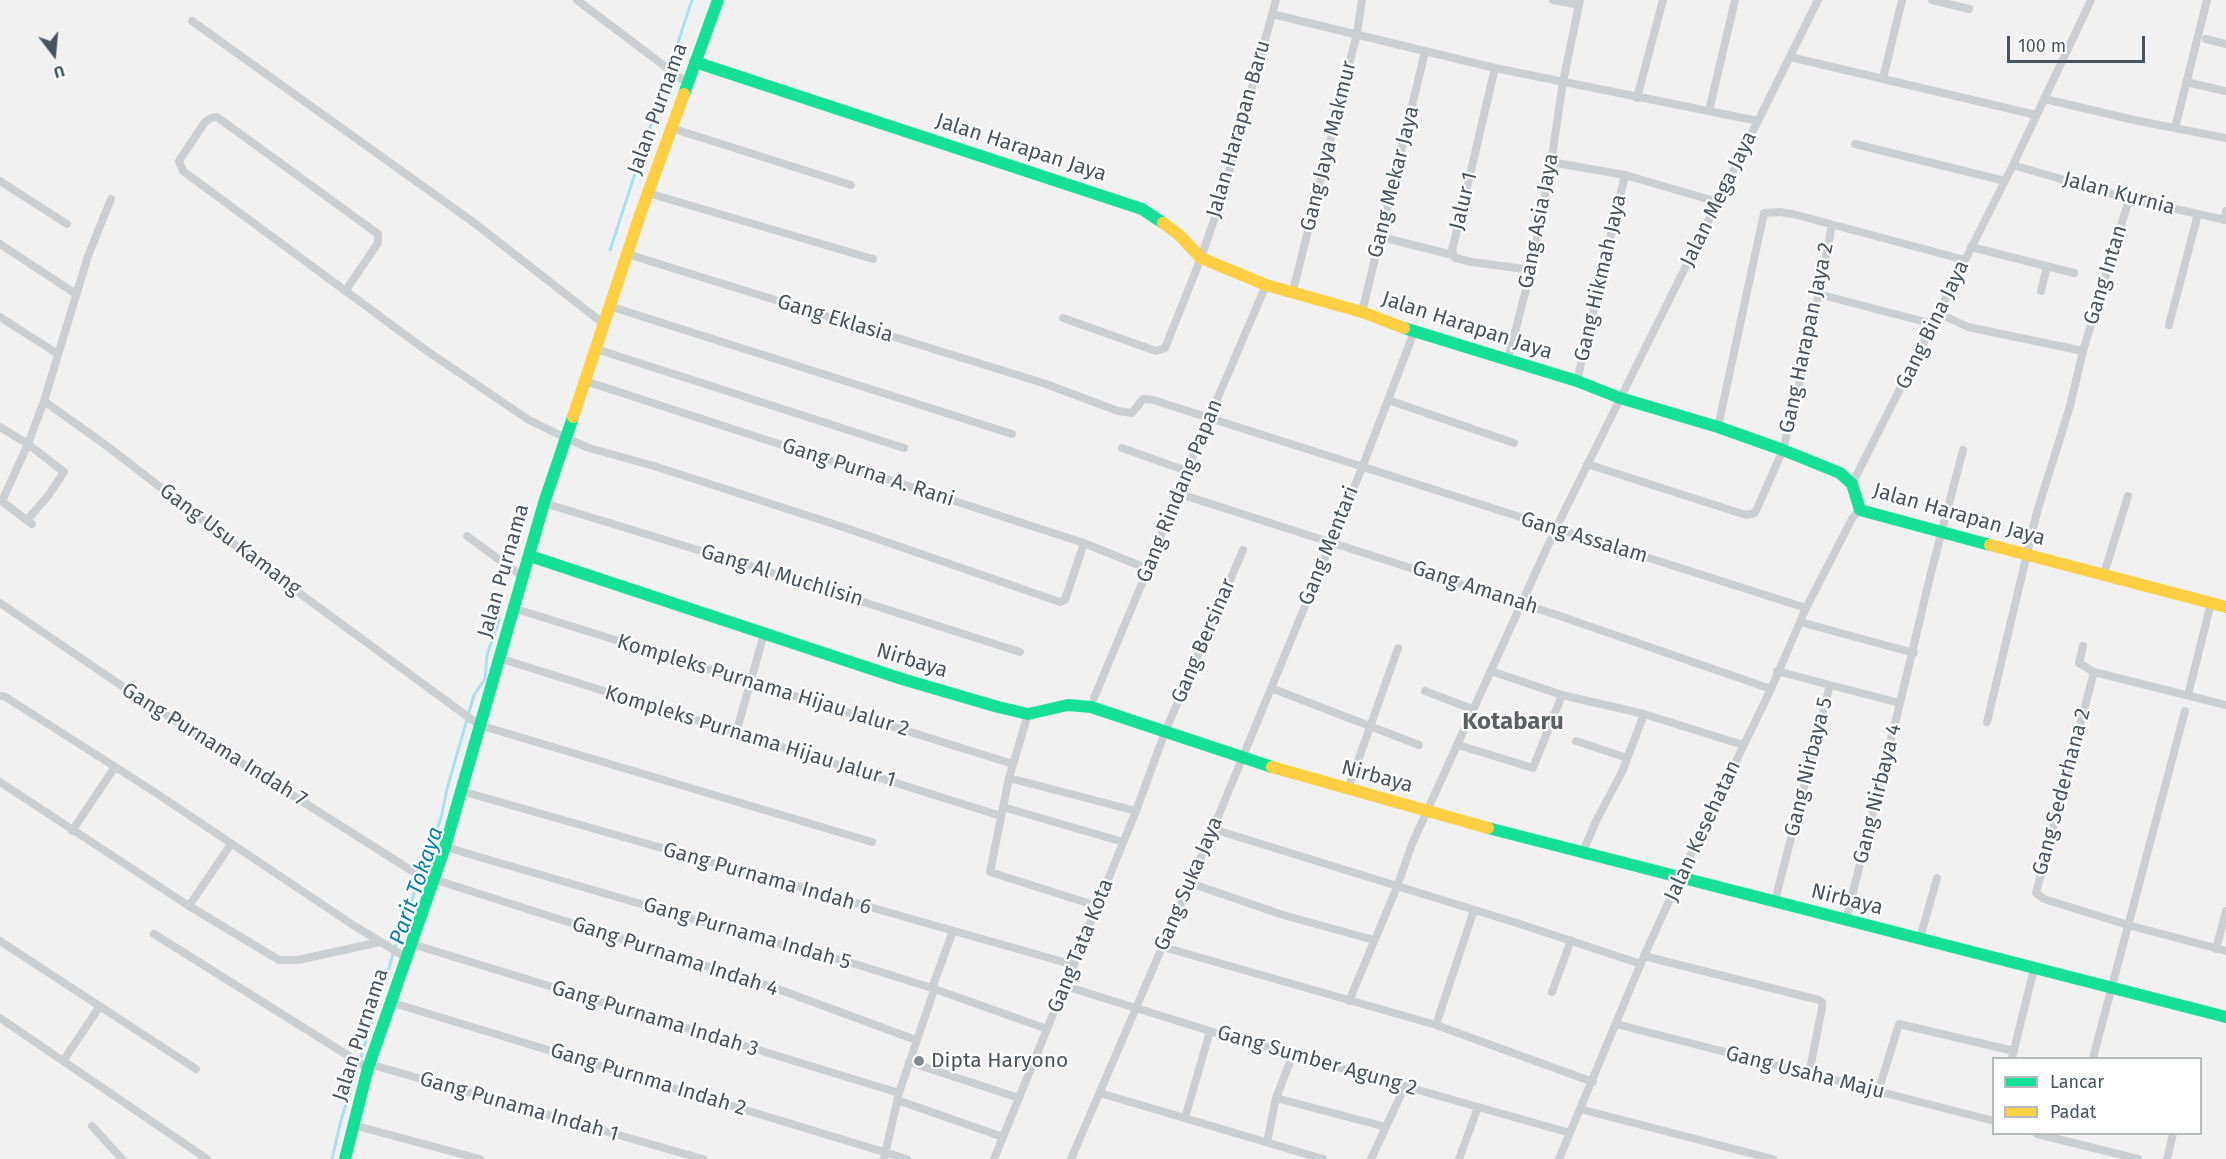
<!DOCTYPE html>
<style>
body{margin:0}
#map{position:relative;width:2226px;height:1159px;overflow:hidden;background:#f1f1f1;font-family:"Fira Sans",sans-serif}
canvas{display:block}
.legend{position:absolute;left:1992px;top:1057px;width:210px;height:78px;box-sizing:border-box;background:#fff;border:2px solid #b5babf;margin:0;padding:8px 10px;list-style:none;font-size:18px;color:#47535e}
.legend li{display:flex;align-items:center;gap:12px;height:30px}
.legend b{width:30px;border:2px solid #b5babf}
.north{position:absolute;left:24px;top:24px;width:60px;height:60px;-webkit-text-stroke:4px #fff;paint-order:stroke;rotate:164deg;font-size:16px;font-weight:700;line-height:24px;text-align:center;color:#47535e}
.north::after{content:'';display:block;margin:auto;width:21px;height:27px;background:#47535e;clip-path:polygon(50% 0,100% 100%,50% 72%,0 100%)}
.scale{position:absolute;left:2007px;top:36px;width:138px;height:27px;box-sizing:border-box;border:3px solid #47535e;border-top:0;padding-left:8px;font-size:18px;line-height:21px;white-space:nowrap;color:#47535e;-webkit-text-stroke:4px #fff;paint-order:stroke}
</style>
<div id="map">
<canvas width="2226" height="1159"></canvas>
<ul class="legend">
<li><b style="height:8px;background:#16e098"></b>Lancar</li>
<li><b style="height:8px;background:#ffcf43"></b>Padat</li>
</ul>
<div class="north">U</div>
<div class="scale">100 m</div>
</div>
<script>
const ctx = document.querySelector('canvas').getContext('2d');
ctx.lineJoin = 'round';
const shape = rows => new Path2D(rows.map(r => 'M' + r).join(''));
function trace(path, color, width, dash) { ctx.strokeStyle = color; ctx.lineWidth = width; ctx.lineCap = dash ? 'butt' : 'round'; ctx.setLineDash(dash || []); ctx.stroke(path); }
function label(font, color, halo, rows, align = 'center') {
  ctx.font = font + ' "Fira Sans",sans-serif'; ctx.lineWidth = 4.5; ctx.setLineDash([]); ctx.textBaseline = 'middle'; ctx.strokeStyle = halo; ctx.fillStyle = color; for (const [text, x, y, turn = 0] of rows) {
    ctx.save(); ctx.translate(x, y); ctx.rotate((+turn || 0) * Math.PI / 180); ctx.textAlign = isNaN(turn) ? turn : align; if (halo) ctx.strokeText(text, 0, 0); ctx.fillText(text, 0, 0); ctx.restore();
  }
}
const stream = shape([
 [610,250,692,0],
 [332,1159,341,1120,397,942,441,818,447,789,474,695,485,679,487,655,499,620,498,613]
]);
const street = shape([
 [577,0,687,83],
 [1553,0,1579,5],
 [1932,0,1969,9],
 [1272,14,1495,68,1758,121],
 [192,21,473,222,604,324],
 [2206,39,2226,44],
 [1790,57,2036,115],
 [1495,68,1452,251,1455,258,1472,262,1531,270],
 [1883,79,1902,0],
 [2186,82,2225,91],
 [1637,98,1663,0],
 [2045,99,2134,120,2226,138],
 [1709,111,1735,0],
 [671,128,851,185],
 [2175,128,2207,0],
 [1855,144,2005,181],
 [1551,162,1625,175,1718,202],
 [2013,165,2129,199,2226,220],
 [0,181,67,224],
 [648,193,873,259],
 [2224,220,2226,211],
 [1381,237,1453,255],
 [0,244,76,294],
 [1971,247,2074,273],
 [627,254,1043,383,1118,411,1132,413,1143,399,1153,400,1806,608],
 [346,290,378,243,378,234,217,117,211,118,205,122,179,161,183,171,427,351,529,420,566,438,589,448,654,466,843,527,1060,602,1065,600,1084,543],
 [1293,291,1357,33,1362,0],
 [2041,291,2047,266],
 [1818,294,1933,324],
 [609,306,1012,434],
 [1362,312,1425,52],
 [1938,313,1968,327,2083,351],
 [0,317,58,354],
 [1063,318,1156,351,1165,348,1201,258,1223,194,1276,0],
 [2169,325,2198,214],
 [596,349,904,448],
 [1508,359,1531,270,1550,169,1563,82,1580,0],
 [585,381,1084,543,1148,569],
 [1577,381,1625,175],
 [1388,400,1514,443],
 [44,401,88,256,111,199],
 [0,427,28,444,44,401,107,446,253,559,479,725,872,842],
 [1718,427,1764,213,1780,212,1793,214,1965,260],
 [1122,448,1187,471],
 [1587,464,1746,515,1755,513,1783,450,1807,352,1832,225],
 [1852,484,2013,165,2091,0],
 [1177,493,1557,615,1771,689],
 [0,500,32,524],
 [2,501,28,444,64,472,48,496,27,520],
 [544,503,757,568,1020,652],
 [467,536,523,577],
 [2104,574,2128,496],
 [0,603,141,699,431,883],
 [513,608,1013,764],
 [1800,622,1914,653],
 [2083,646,2079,663,2094,672,2226,705],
 [499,658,1001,816],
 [1491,671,1562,695,1644,714,1743,745],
 [2094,672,2036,893,2044,899,2128,925,2226,951],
 [1830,685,1900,703,1930,577,1963,450],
 [1271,688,1419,745],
 [1425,691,1472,709],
 [2188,695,2211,603],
 [0,696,4,696,153,791,353,925,407,958],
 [1094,698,1148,569,1177,493,1266,285],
 [1028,714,1009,778,1136,811],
 [1987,722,2037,512,2070,406,2083,351,2129,199],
 [736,733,764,634],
 [1576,741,1627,758],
 [1458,745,1533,768,1562,695],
 [1009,778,990,872,1097,906],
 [0,782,189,906,279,960,298,960,380,942],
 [1348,789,1398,648],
 [461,791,1074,965],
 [1003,807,1123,842],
 [1213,829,1520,924,1641,964],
 [72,831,115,767],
 [445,847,765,940,852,963,932,988,1047,1029],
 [1583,852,1596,821,1622,772,1644,714],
 [433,879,775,988,916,1040],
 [1190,883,1283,915,1374,940],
 [1775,901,1830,685,1777,671],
 [189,906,231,844],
 [1846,920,1900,703],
 [154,934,368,1068],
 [1920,938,1937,878],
 [0,941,196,1069],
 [412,944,899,1093],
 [1163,947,1436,1025,1474,910],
 [2216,949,2226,911],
 [1644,956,1819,1000,1822,1002,1822,1008,1809,1074],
 [1065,986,1210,1031,1570,1133],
 [932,988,953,931],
 [1552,992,1571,940],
 [1349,1001,1397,887,1412,844,1555,530,1818,0],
 [390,1002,907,1159],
 [0,1018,207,1159],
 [1616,1024,1994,1121],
 [1436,1025,1593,1082],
 [2012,1058,2034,969],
 [2093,1058,2185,711],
 [63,1061,100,1006],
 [909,1062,1019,1098],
 [369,1064,703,1159],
 [1878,1092,1899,1024,2014,1051],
 [1100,1093,1323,1159],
 [1276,1098,1386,1127],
 [897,1100,1003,1137],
 [1580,1109,1773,1159],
 [1185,1118,1210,1031],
 [353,1125,480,1159],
 [92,1126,122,1159],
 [2037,1134,2138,1159],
 [1267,1142,1276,1098,1293,1054],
 [884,1159,899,1093,934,990],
 [994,1159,1136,811,1165,732,1243,550],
 [1071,1159,1213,829,1362,468,1414,332],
 [1371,1159,1405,1086],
 [1459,1159,1478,1107],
 [1559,1159,1644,956,1680,877,1771,689,1806,608,1853,517,1860,510],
 [2167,1159,2173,1134]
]);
const fast = shape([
 [695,62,1142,209,1163,223],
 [684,94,718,0],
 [1404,328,1577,381,1620,398,1718,427,1783,450,1840,473,1852,484,1860,510,1990,545],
 [530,556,902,679,998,707,1028,714,1068,705,1091,707,1272,767],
 [1488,828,2226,1017],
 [345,1159,368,1068,445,847,544,503,573,417]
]);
const slow = shape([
 [1163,223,1178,234,1201,258,1266,285,1362,312,1404,328],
 [573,417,640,215,684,94],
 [1990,545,2226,607],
 [1272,767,1488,828]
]);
const markers = [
 [919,1061,6,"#828a91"]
];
const streetNames = [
 ["Jalan Purnama",658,109,-70],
 ["Jalan Harapan Baru",1239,129,-74],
 ["Gang Jaya Makmur",1329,146,-76],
 ["Jalan Harapan Jaya",1021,148,18],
 ["Gang Mekar Jaya",1394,182,-76],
 ["Jalan Kurnia",2119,194,15],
 ["Jalan Mega Jaya",1719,199,-64],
 ["Jalur 1",1464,201,-76],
 ["Gang Asia Jaya",1539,221,-79],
 ["Gang Intan",2106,275,-73],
 ["Gang Hikmah Jaya",1601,278,-77],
 ["Gang Eklasia",835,319,17],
 ["Gang Bina Jaya",1933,325,-64],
 ["Jalan Harapan Jaya",1467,326,18],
 ["Gang Harapan Jaya 2",1807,338,-78],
 ["Gang Purna A. Rani",868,473,18],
 ["Gang Rindang Papan",1180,491,-68],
 ["Jalan Harapan Jaya",1959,515,16],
 ["Gang Assalam",1584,538,17],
 ["Gang Usu Kamang",230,540,37],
 ["Gang Mentari",1329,546,-68],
 ["Jalan Purnama",504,571,-74],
 ["Gang Al Muchlisin",782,576,17],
 ["Gang Amanah",1475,588,18],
 ["Gang Bersinar",1204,641,-67],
 ["Nirbaya",912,661,17],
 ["Kompleks Purnama Hijau Jalur 2",763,686,17],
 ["Kompleks Purnama Hijau Jalur 1",750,737,17],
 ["Gang Purnama Indah 7",214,745,32],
 ["Gang Nirbaya 5",1809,767,-76],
 ["Nirbaya",1377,777,15],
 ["Gang Sederhana 2",2062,792,-75],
 ["Gang Nirbaya 4",1878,794,-76],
 ["Jalan Kesehatan",1703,831,-65],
 ["Gang Purnama Indah 6",767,879,16],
 ["Gang Suka Jaya",1189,884,-67],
 ["Nirbaya",1847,900,14],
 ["Gang Purnama Indah 5",747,934,16],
 ["Gang Tata Kota",1081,946,-68],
 ["Gang Purnama Indah 4",675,957,18],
 ["Gang Purnama Indah 3",655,1019,17],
 ["Jalan Purnama",361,1035,-72],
 ["Gang Sumber Agung 2",1317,1061,16],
 ["Gang Usaha Maju",1805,1073,14],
 ["Gang Purnma Indah 2",648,1080,17],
 ["Gang Punama Indah 1",519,1107,16]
];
const poiNames = [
 ["Dipta Haryono",931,1061]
];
const waterNames = [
 ["Parit Tokaya",417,886,-71]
];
const quarterNames = [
 ["Kotabaru",1513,722]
];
trace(stream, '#a8e0f0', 3);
trace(street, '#cccfd2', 8);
trace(fast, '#16e098', 12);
trace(slow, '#ffcf43', 12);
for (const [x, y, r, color] of markers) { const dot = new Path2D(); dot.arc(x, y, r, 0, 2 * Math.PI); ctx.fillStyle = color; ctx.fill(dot); trace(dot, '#fff', 2); }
label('21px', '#47535e', '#fff', streetNames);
label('21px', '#47535e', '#fff', poiNames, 'left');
label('italic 22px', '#0680a3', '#fff', waterNames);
label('bold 24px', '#5c6065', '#fff', quarterNames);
</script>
